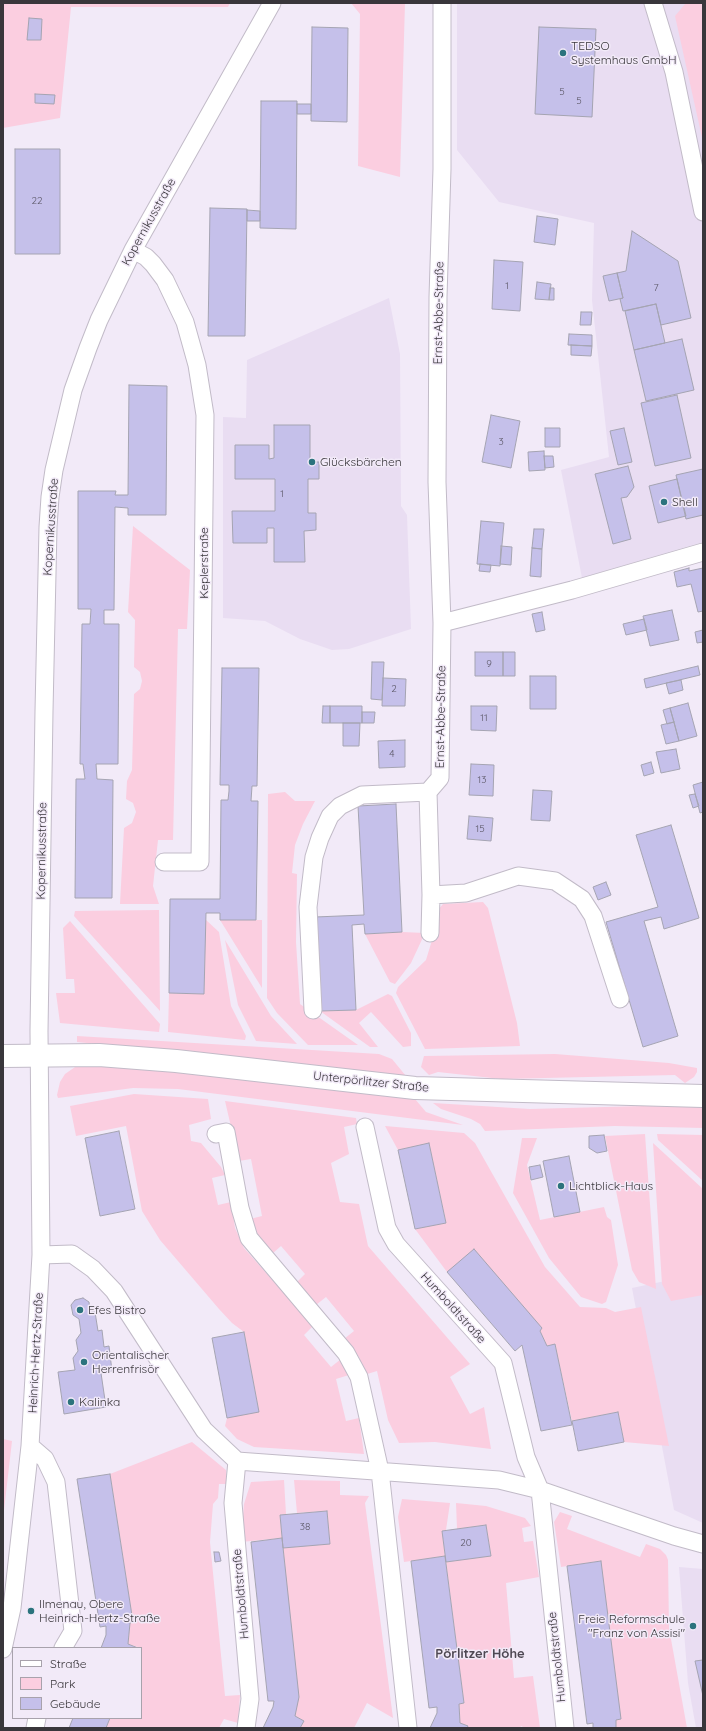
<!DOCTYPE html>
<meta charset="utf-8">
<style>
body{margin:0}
#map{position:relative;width:706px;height:1731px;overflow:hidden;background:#f2eaf8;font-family:Quicksand,sans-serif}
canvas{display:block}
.frame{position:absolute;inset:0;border:4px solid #39363b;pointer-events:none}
.legend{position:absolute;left:12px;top:1647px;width:130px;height:72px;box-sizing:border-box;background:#f2eaf8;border:1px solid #a8a2ac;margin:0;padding:5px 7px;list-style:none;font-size:12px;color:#39363b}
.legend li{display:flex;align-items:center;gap:8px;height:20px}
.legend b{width:20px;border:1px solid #a8a2ac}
</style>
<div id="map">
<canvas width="706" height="1731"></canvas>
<div class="frame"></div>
<ul class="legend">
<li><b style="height:5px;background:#fff"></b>Straße</li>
<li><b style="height:11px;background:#fbcee0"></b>Park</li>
<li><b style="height:11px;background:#c5c0ea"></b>Gebäude</li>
</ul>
</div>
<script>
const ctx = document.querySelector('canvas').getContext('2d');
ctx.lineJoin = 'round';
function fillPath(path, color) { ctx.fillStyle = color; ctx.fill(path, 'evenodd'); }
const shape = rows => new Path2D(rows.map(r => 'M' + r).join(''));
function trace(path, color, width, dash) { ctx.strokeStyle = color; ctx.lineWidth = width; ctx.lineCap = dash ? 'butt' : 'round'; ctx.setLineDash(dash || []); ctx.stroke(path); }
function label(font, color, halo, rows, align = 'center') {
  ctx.font = font + ' Quicksand,sans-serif'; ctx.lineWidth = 3; ctx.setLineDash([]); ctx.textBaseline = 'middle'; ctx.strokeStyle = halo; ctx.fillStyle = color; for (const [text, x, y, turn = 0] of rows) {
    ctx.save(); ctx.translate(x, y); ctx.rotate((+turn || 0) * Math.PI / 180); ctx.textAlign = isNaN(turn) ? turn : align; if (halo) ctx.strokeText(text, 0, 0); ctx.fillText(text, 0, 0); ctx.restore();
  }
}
const built = shape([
 [457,3,703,3,703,542,582,578,561,470,609,457,592,300,594,223,499,202,457,150],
 [389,298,400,354,401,506,407,515,411,629,349,649,332,650,300,639,265,621,223,618,223,417,246,418,247,360],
 [703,1273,703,1523,674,1510,632,1288],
 [679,1567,703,1569,703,1728,696,1728,688,1683]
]);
const green = shape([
 [3,3,230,3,228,7,71,7,60,118,3,128],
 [351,3,405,3,400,177,358,166,360,14],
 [686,3,703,3,703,142,675,16],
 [133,526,190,570,187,629,178,629,173,840,158,840,153,886,159,904,120,904,124,828,132,823,136,812,133,803,126,799,127,781,132,770,134,694,140,689,142,681,140,672,134,667,135,620,128,612],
 [285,792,295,801,315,801,303,824,295,845,292,873,297,874,296,942,300,1004,358,1045,308,1045,277,1013,267,998,268,794],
 [483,902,488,908,517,1023,520,1046,425,1049,396,993,398,987,426,960,436,927,437,911,443,904],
 [159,910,160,1011,74,916,75,911],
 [205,919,219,932,231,1006,246,1036,245,1040,168,1032,169,993,204,994],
 [220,920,262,920,262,988],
 [70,921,160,1024,159,1032,60,1023,56,993,75,993,74,979,66,979,63,928],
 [402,932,425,933,411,963,395,984,390,982,365,934],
 [225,940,271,1016,297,1044,256,1041,238,1005],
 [388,994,392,996,411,1033,411,1046,403,1047,371,1012,359,1023,378,1047,370,1047,320,1011,356,1010],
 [77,1036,379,1054,392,1059,406,1076,77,1042],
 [555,1054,669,1063,697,1068,697,1072,694,1077,685,1083,675,1075,501,1079,438,1072,429,1075,421,1067,424,1056],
 [78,1065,134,1067,415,1099,426,1112,463,1125,178,1089,133,1088,58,1098,57,1095,60,1082,65,1074],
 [134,1094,208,1099,211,1119,189,1125,191,1141,201,1143,221,1167,225,1175,212,1178,218,1205,231,1202,235,1228,244,1248,313,1326,304,1335,331,1367,341,1359,349,1375,336,1379,346,1421,359,1418,364,1454,254,1447,237,1439,225,1426,227,1418,259,1411,244,1332,232,1323,219,1309,160,1240,142,1211,126,1126,76,1136,70,1106],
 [225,1101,356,1118,357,1124,344,1127,349,1154,331,1163,340,1202,359,1204,368,1246,470,1364,450,1377,470,1414,484,1407,491,1449,435,1442,399,1443,388,1420,377,1371,364,1375,359,1357,344,1339,354,1331,326,1297,316,1305,297,1282,305,1274,281,1246,272,1254,257,1237,250,1219,262,1216,251,1159,239,1161],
 [433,1103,530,1109,643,1106,703,1107,703,1128,615,1126,485,1131,480,1124,471,1119,441,1109],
 [385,1126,464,1133,475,1143,545,1267,580,1307,606,1308,615,1312,641,1307,669,1446,624,1442,618,1412,572,1421,555,1345,547,1346,540,1331,542,1328,447,1272,415,1229,446,1222,429,1144,398,1150],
 [645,1134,656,1289,639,1282,632,1270,605,1136],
 [657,1134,703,1135,703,1181,658,1140],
 [522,1138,537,1138,527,1165,540,1220,604,1207,607,1217,611,1220,618,1265,606,1302,602,1304,581,1297,549,1258,513,1193],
 [653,1143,703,1189,703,1295,671,1301,662,1284],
 [3,1439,12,1441,3,1519],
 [192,1442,226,1470,227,1484,219,1484,218,1498,213,1504,210,1542,225,1696,240,1695,238,1723,224,1719,219,1728,106,1728,110,1718,141,1718,141,1648,128,1644,130,1623,133,1622,110,1474],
 [284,1480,286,1514,280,1515,282,1538,241,1542,244,1504,251,1482],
 [294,1480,340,1481,340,1495,369,1496,365,1503,393,1718,367,1703,354,1728,300,1728,304,1721,295,1716,283,1548,330,1543,327,1511,297,1513],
 [402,1499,450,1503,446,1530,442,1531,445,1556,404,1562,398,1517],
 [456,1503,486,1506,525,1518,531,1526,522,1528,524,1542,533,1541,539,1577,506,1583,514,1678,533,1676,540,1728,525,1728,521,1726,520,1728,467,1728,460,1723,459,1704,464,1703,446,1562,491,1555,486,1525,457,1529],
 [560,1512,572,1516,567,1529,640,1557,646,1544,660,1549,666,1555,668,1560,669,1628,687,1728,616,1728,600,1561,561,1567,554,1522]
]);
const building = shape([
 [29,18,42,19,41,40,27,40,29,18],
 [312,27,348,28,347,122,311,121,312,27],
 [539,27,596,29,592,117,535,114,539,27],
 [35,94,55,95,54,104,35,103,35,94],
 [261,101,297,101,296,229,260,228,261,101],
 [297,104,311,104,311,114,297,114,297,104],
 [15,149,60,149,60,254,15,254,15,149],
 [210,208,247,209,245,336,208,336,210,208],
 [247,210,260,211,260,221,247,221,247,210],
 [537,216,558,219,555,245,534,242,537,216],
 [632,231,678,261,691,318,661,325,656,304,623,311,620,299,623,298,617,273,626,271,632,231],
 [494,260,523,262,520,311,492,309,494,260],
 [617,273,623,298,609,301,603,276,617,273],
 [537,282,551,284,549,300,535,299,537,282],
 [550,288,554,288,554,300,549,300,550,288],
 [656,304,665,343,634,350,625,311,656,304],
 [581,312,592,312,591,325,580,325,581,312],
 [569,334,592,335,592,346,568,345,569,334],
 [682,339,694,390,646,401,634,350,682,339],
 [571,345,592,346,591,356,571,355,571,345],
 [129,385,167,386,166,515,128,515,128,508,115,507,114,610,104,610,104,624,119,624,118,764,96,764,97,779,113,780,112,898,75,898,76,779,85,779,83,764,80,764,82,624,90,624,91,609,78,609,78,491,116,491,115,495,128,495,129,385],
 [677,395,691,458,655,466,641,403,677,395],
 [491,415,520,421,511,468,482,462,491,415],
 [274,425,310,425,310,462,319,462,319,479,308,479,308,513,316,513,316,530,304,531,305,562,274,562,274,528,267,528,267,543,233,543,232,511,275,511,275,479,235,479,235,445,269,445,269,459,274,458,274,425],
 [545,428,560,428,560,447,545,447,545,428],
 [624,428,632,462,618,465,610,431,624,428],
 [544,451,545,470,529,471,528,452,544,451],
 [544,456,553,456,554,467,545,468,544,456],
 [628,466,634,487,627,497,621,498,631,539,613,544,595,474,628,466],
 [703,469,703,515,686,519,676,475,703,469],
 [677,479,686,516,658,523,649,486,677,479],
 [481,521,504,523,500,566,477,564,481,521],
 [534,529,544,529,542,549,532,548,534,529],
 [501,546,512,547,511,565,500,564,501,546],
 [532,548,542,549,541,577,530,576,532,548],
 [480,564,491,565,490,572,479,571,480,564],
 [689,568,689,571,703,568,703,611,698,612,691,584,677,587,674,572,689,568],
 [672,610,679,640,650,646,643,616,672,610],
 [542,612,545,630,536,632,532,614,542,612],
 [644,619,647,630,626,635,623,624,644,619],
 [703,630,703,642,697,643,695,632,703,630],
 [475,652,503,652,503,676,475,676,475,652],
 [503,652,515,652,515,676,503,676,503,652],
 [372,662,384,662,382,700,371,699,372,662],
 [698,666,700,675,646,688,644,679,698,666],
 [222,668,259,668,257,786,252,786,251,801,258,801,256,920,220,920,220,913,206,913,204,994,169,993,170,899,220,899,221,800,228,800,229,791,229,785,220,785,222,668],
 [530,676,556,676,556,709,530,709,530,676],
 [383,678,406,679,405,706,382,706,383,678],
 [681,680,683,690,669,694,666,683,681,680],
 [688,703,697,736,679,741,670,708,688,703],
 [323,706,330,706,330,723,322,723,323,706],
 [330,706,362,706,362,723,330,723,330,706],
 [471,706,497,706,496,731,471,730,471,706],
 [670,708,674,722,667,724,663,710,670,708],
 [362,712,375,712,374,723,362,723,362,712],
 [674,722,679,741,666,744,661,725,674,722],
 [343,723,360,723,359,746,343,746,343,723],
 [405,740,405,767,379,768,378,741,405,740],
 [676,749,680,769,661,773,656,752,676,749],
 [651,762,654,773,644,776,641,765,651,762],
 [471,764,494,765,493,796,469,795,471,764],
 [703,782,703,812,700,813,693,785,703,782],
 [533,790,552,791,550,821,531,820,533,790],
 [695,794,699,806,693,808,689,795,695,794],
 [396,804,402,932,365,934,364,924,352,925,356,1010,320,1011,315,917,364,915,358,806,396,804],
 [469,816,493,818,491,841,467,839,469,816],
 [671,825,699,918,664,929,661,917,644,921,678,1036,643,1047,606,922,658,907,636,835,671,825],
 [606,882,611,895,598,900,593,887,606,882],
 [119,1131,135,1209,100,1216,85,1138,119,1131],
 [604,1135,607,1151,597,1153,589,1148,589,1136,604,1135],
 [429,1143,446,1223,415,1229,398,1150,429,1143],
 [569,1156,580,1212,554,1217,543,1161,569,1156],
 [540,1165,543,1177,531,1180,529,1167,540,1165],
 [474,1249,542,1328,540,1331,547,1346,555,1344,572,1425,541,1431,522,1345,515,1351,447,1272,474,1249],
 [83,1298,89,1302,90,1312,95,1312,98,1331,102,1330,104,1347,109,1346,112,1371,101,1373,106,1407,64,1414,58,1372,75,1370,73,1358,78,1351,76,1340,81,1333,79,1319,73,1315,71,1305,75,1300,83,1298],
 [244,1332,259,1412,227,1418,212,1338,244,1332],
 [618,1412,624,1442,578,1451,572,1421,618,1412],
 [110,1474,133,1622,130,1623,128,1644,138,1648,101,1648,106,1635,106,1626,100,1627,77,1479,110,1474],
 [327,1511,330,1544,283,1548,280,1515,327,1511],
 [486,1525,491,1556,446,1562,442,1531,486,1525],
 [282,1538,299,1697,295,1716,304,1721,300,1728,263,1728,273,1707,274,1701,268,1701,251,1542,282,1538],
 [214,1552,219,1552,221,1561,215,1562,214,1552],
 [445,1556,464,1703,459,1704,460,1723,468,1726,467,1728,430,1728,437,1713,437,1707,429,1708,411,1561,445,1556],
 [601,1561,621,1719,616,1720,616,1728,593,1728,593,1723,587,1724,567,1566,601,1561],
 [703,1660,703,1696,695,1661,703,1660],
 [73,1718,110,1718,106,1728,69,1728,73,1718]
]);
const street = shape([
 [653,3,674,72,703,212],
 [133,250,146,257,153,264,165,280,185,322,197,365,205,415,200,862,164,862],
 [442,623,572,590,703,552],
 [428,792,431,895,466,893,518,876,555,881,582,899,593,916,620,999],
 [430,933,431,895],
 [313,1010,308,907,314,857,320,838,330,816,340,806,362,795,428,792,440,778,442,623,437,482,438,297,442,169,442,3],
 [365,1127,387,1228,396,1244,503,1363,526,1457,540,1490,565,1728],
 [216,1134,226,1132,240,1208,249,1238,346,1353,359,1377,380,1471,408,1728],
 [41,1255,72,1254,93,1269,114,1291,204,1430,237,1461,499,1480,540,1490,674,1536,703,1544],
 [30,1446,45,1459,56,1482,73,1631,63,1648],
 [237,1461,233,1503,250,1699,246,1728],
 [3,1649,12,1608,30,1446,41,1255,39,1031,44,711,48,527,50,497,54,470,73,390,88,348,99,320,133,250,272,3],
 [35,1728,37,1718]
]);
const secondary = shape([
 [3,1056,99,1055,176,1061,415,1088,703,1096]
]);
const markers = [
 [563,53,4,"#2b737d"],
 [312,462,4,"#2b737d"],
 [664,502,4,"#2b737d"],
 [561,1186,4,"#2b737d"],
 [80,1310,4,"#2b737d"],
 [84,1362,4,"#2b737d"],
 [71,1402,4,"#2b737d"],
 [31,1611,4,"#2b737d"],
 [693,1626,4,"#2b737d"]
];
const numberNames = [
 ["5",562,92],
 ["5",579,101],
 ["22",37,201],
 ["1",507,286],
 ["7",656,288],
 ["3",501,442],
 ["1",282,494],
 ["9",489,664],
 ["2",394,689],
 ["11",484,718],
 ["4",392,754],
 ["13",482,780],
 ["15",480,829],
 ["38",305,1527],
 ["20",466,1543]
];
const poiNames = [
 ["TEDSO",571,46],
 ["Systemhaus GmbH",571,60],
 ["Glücksbärchen",320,462],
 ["Shell",672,502],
 ["Lichtblick-Haus",569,1186],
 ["Efes Bistro",88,1310],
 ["Orientalischer",92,1355],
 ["Herrenfrisör",92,1369],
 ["Kalinka",79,1402],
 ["Ilmenau, Obere",39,1604],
 ["Heinrich-Hertz-Straße",39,1618],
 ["Freie Reformschule",685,1619,"right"],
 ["\"Franz von Assisi\"",685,1633,"right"]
];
const streetNames = [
 ["Kopernikusstraße",149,222,-61],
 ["Ernst-Abbe-Straße",439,313,-89],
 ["Kopernikusstraße",51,527,-86],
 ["Keplerstraße",204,563,-90],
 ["Ernst-Abbe-Straße",441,717,-89],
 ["Kopernikusstraße",42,851,-89],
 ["Unterpörlitzer Straße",371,1082,6],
 ["Humboldtstraße",453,1308,48],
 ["Heinrich-Hertz-Straße",36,1353,-87],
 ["Humboldtstraße",241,1594,-95],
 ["Humboldtstraße",557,1657,-96]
];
const neighbourhoodNames = [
 ["Pörlitzer Höhe",480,1654]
];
fillPath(built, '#e9ddf2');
fillPath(green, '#fbcee0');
fillPath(building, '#c5c0ea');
trace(building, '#a5a4b2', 1);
trace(street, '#c2bbc8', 19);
trace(secondary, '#c2bbc8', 24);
trace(street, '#fff', 17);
trace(secondary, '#fff', 22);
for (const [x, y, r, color] of markers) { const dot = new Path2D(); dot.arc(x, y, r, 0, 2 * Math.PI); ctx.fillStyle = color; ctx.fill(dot); trace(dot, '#f2eaf8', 1.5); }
label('10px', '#5c5867', null, numberNames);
label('12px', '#39363b', '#f2eaf8', poiNames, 'left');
label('12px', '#39363b', '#f2eaf8', streetNames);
label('bold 13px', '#4e4853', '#f2eaf8', neighbourhoodNames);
</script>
